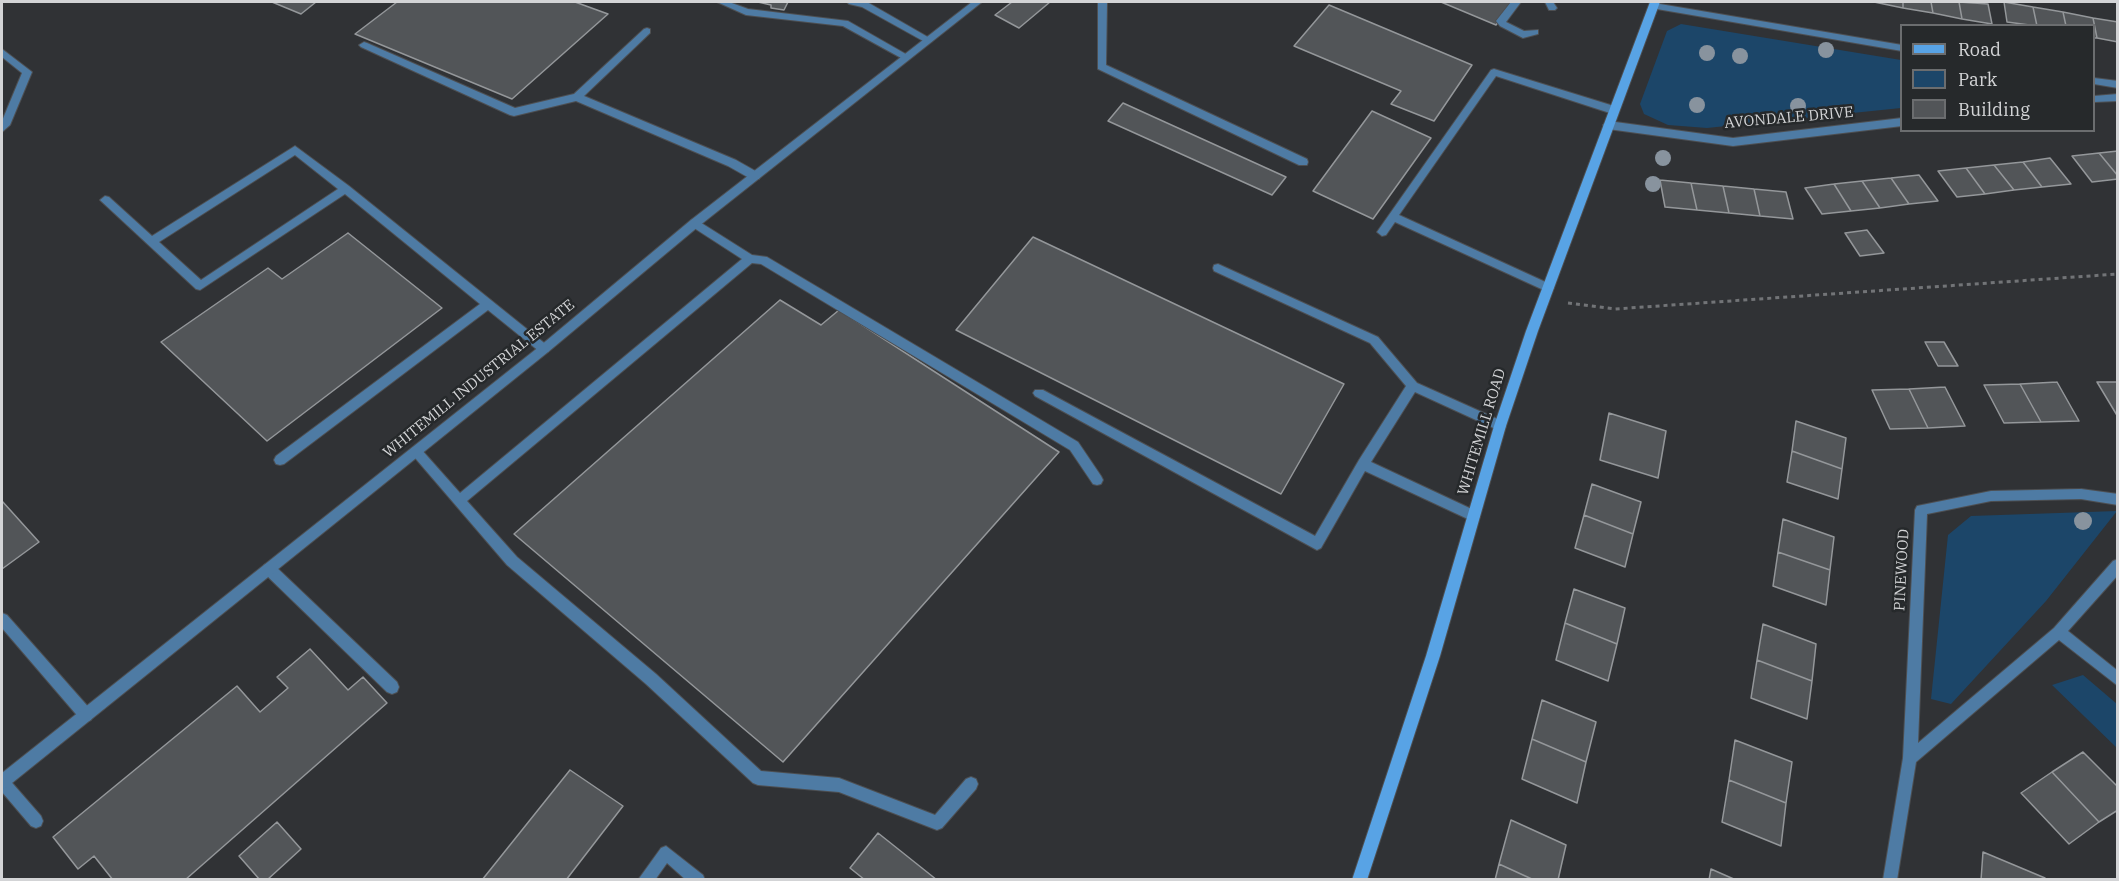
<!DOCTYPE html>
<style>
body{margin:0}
#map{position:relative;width:2119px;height:881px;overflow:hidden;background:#303235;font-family:"IBM Plex Serif",serif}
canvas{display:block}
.frame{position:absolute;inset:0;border:3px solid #d3d4d6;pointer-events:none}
.legend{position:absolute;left:1900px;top:24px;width:195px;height:108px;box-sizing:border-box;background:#26292b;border:2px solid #6b6d6f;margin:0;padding:8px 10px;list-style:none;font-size:18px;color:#d3d4d6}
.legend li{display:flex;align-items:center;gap:12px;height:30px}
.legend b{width:30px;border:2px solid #6b6d6f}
</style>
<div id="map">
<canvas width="2119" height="881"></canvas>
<div class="frame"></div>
<ul class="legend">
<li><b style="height:8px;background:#58a3e5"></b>Road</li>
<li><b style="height:16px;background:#1c4669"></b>Park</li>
<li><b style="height:16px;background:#525558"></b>Building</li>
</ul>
</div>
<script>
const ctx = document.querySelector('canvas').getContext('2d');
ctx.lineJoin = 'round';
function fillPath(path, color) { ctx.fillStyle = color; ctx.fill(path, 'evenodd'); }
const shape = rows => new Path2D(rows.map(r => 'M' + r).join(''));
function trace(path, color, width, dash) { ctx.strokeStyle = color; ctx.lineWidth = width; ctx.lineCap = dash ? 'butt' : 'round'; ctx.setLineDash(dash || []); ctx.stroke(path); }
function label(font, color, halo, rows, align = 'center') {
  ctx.font = font + ' "IBM Plex Serif",serif'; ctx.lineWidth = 5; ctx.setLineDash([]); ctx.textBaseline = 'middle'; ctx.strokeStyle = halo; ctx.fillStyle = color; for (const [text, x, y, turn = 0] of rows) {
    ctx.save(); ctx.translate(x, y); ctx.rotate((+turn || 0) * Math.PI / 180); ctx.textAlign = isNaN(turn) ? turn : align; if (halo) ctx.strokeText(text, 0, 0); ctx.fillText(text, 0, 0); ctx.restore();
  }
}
const green = shape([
 [1681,24,1901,60,1901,108,1707,128,1668,125,1644,114,1640,104,1667,31],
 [2117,511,2046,601,1951,704,1931,699,1948,535,1971,516],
 [2083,675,2117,704,2117,748,2052,685]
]);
const building = shape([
 [272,2,316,2,301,14,272,2],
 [397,2,575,2,608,14,512,99,355,34,397,2],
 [758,2,788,2,784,10,771,8,771,5,758,2],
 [1012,2,1050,2,1019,28,995,15,1012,2],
 [1441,2,1513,2,1496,25,1441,2],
 [1874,2,1903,2,1903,8,1874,2],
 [1903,2,1931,2,1933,13,1903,8,1903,2],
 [1931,2,1959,2,1962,19,1933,13,1931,2],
 [1959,2,1988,4,1992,24,1962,19,1959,2],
 [2004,2,2033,7,2037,26,2007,22,2004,2],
 [1329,5,1472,65,1434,121,1391,104,1401,91,1294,46,1329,5],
 [2033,7,2063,12,2066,26,2037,26,2033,7],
 [2063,12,2093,18,2097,38,2094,38,2094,26,2066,26,2063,12],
 [2093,18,2118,22,2118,42,2097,38,2093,18],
 [1123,103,1286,177,1272,195,1108,121,1123,103],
 [1372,111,1431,138,1373,219,1313,191,1372,111],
 [2118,151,2118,176,2099,153,2118,151],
 [2099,153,2118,176,2118,179,2092,182,2072,156,2099,153],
 [2050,158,2071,184,2042,187,2023,162,2050,158],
 [2023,162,2042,187,2014,190,1994,165,2023,162],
 [1994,165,2014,190,1985,194,1966,168,1994,165],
 [1966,168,1985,194,1957,197,1938,171,1966,168],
 [1919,175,1938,201,1909,204,1891,178,1919,175],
 [1891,178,1909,204,1880,208,1862,181,1891,178],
 [1660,180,1691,183,1697,210,1665,207,1660,180],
 [1862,181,1880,208,1851,211,1834,184,1862,181],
 [1691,183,1723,186,1729,213,1697,210,1691,183],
 [1834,184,1851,211,1822,214,1805,188,1834,184],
 [1723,186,1754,189,1760,216,1729,213,1723,186],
 [1754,189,1786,192,1793,219,1760,216,1754,189],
 [1867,230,1884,253,1860,256,1845,233,1867,230],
 [348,233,442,308,267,441,161,342,268,268,282,279,348,233],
 [1033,237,1344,384,1281,494,956,330,1033,237],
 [780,300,821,325,839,310,1059,452,783,762,514,534,780,300],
 [1925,342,1944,342,1958,366,1938,366,1925,342],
 [2057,382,2079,421,2041,422,2020,384,2057,382],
 [2097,382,2118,382,2118,417,2097,382],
 [2020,384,2041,422,2004,423,1984,385,2020,384],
 [1945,387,1965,426,1928,428,1909,389,1945,387],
 [1909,389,1928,428,1890,429,1872,390,1909,389],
 [1609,413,1666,431,1658,478,1600,460,1609,413],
 [1796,421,1846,438,1842,469,1792,451,1796,421],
 [1792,451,1842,469,1838,499,1787,482,1792,451],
 [1592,484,1641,502,1633,534,1584,515,1592,484],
 [2,501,39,542,2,569,2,501],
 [1584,515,1633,534,1625,567,1575,548,1584,515],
 [1783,519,1834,537,1830,570,1778,552,1783,519],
 [1778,552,1830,570,1826,605,1773,586,1778,552],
 [1574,589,1625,608,1617,644,1565,623,1574,589],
 [1565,623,1617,644,1608,681,1556,660,1565,623],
 [1763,624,1816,644,1812,681,1757,660,1763,624],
 [310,649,348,690,363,677,387,703,185,880,113,880,94,856,78,869,53,837,237,686,260,712,288,688,277,677,310,649],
 [1757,660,1812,681,1807,719,1751,698,1757,660],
 [1542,700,1596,722,1586,762,1532,739,1542,700],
 [1532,739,1586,762,1577,803,1522,779,1532,739],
 [1735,740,1792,762,1786,803,1729,780,1735,740],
 [2083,752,2118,787,2118,810,2099,822,2052,772,2083,752],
 [570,770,623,806,566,880,482,880,570,770],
 [2052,772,2099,822,2069,844,2021,793,2052,772],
 [1729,780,1786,803,1781,846,1722,822,1729,780],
 [1511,820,1566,845,1558,880,1534,880,1499,864,1511,820],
 [277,822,301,849,267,880,260,880,239,856,277,822],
 [878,833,937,880,865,880,850,868,878,833],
 [1983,852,2045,878,2045,880,1981,880,1983,852],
 [1499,864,1534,880,1495,880,1499,864],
 [1711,869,1736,880,1709,880,1711,869]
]);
const path = shape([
 [1568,303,1615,309,2118,274]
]);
const lane = shape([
 [717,2,729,2,748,9,848,21,911,57,906,60,903,59,843,26,746,15,717,2],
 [847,2,867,2,933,40,931,42,925,42,862,7,849,4,847,2],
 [1098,2,1107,2,1106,65,1307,159,1308,162,1307,165,1299,165,1098,69,1098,2],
 [1511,2,1521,2,1506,22,1524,31,1538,30,1538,34,1523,38,1500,26,1496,21,1511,2],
 [1545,2,1553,2,1557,8,1555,10,1549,10,1545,2],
 [647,28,650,29,650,33,584,96,736,160,759,173,760,176,759,179,751,179,728,166,576,101,514,116,510,115,361,47,359,45,364,42,367,43,515,108,574,94,644,29,647,28],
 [2,49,32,72,10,125,2,132,2,121,22,73,2,57,2,49],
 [1494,69,1617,107,1618,110,1613,114,1496,76,1399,215,1552,285,1554,288,1548,292,1395,222,1386,235,1382,236,1377,232,1491,70,1494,69],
 [295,146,349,186,548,346,550,349,548,352,540,352,488,310,284,464,280,465,276,464,274,460,276,456,480,304,345,194,200,290,196,289,100,200,105,196,109,197,152,236,295,146],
 [295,155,338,189,201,280,159,242,295,155],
 [695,219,752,255,767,257,1078,442,1101,476,1103,480,1101,484,1097,485,1093,484,1070,450,761,264,752,263,467,501,517,557,656,674,761,771,839,778,935,815,966,779,971,777,976,779,978,784,976,789,942,828,937,830,839,792,758,785,753,783,646,684,507,565,410,452,412,448,416,447,420,448,460,493,742,259,691,226,690,223,691,220,695,219],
 [1218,264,1378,337,1417,383,1504,422,1506,426,1504,430,1500,431,1415,392,1371,462,1478,512,1480,516,1478,520,1474,522,1470,520,1365,471,1321,548,1317,550,1035,396,1033,393,1035,390,1043,390,1315,536,1359,460,1406,386,1370,343,1214,271,1213,268,1214,265,1218,264],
 [269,563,274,565,397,682,399,687,397,692,392,694,387,692,264,573,263,569,264,565,269,563],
 [2,613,7,615,91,710,93,715,91,720,86,722,81,720,2,628,2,613],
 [2,775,7,777,41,816,43,821,41,826,36,828,31,826,2,792,2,775],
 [666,846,703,875,705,880,686,880,667,863,655,880,638,880,661,848,666,846]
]);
const street = shape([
 [972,2,982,2,699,226,548,352,7,787,2,789,2,773,540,346,691,220,972,2],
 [1654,3,1902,45,1902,51,1651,8,1649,6,1654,3],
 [2094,78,2118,81,2118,88,2094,84,2094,78],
 [2118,94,2118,101,2094,102,2094,96,2118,94],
 [1902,118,1902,126,1733,146,1608,129,1603,125,1608,121,1733,138,1902,118],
 [2081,489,2118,494,2118,505,2081,499,1991,501,1927,514,1918,743,2054,628,2113,561,2118,559,2118,575,2068,631,2118,671,2118,686,2059,640,1916,762,1897,880,1883,880,1903,758,1915,510,1917,506,1991,491,2081,489]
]);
const secondary = shape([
 [1650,2,1660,2,1538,331,1506,426,1440,656,1367,880,1352,880,1426,656,1494,426,1526,331,1650,2]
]);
const trees = [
 [1826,50,8],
 [1707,53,8],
 [1740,56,8],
 [1697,105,8],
 [1798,106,8],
 [1663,158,8],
 [1653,184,8],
 [2083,521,9]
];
const streetNames = [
 ["AVONDALE DRIVE",1789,118,-5],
 ["WHITEMILL INDUSTRIAL ESTATE",479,379,-39],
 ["WHITEMILL ROAD",1482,432,-73],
 ["PINEWOOD",1902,570,-87]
];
fillPath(green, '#1c4669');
fillPath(building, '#525558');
trace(building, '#94979a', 1.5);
trace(lane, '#4d4f52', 2);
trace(street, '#4d4f52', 2);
trace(secondary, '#4d4f52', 2);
trace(path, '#727477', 3, [4, 4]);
fillPath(lane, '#4e7ba4');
fillPath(street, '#4e7ba4');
fillPath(secondary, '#58a3e5');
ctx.fillStyle = '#88939e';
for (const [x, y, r] of trees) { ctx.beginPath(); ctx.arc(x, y, r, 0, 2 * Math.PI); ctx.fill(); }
label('15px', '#d3d4d6', '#26292b', streetNames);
</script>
